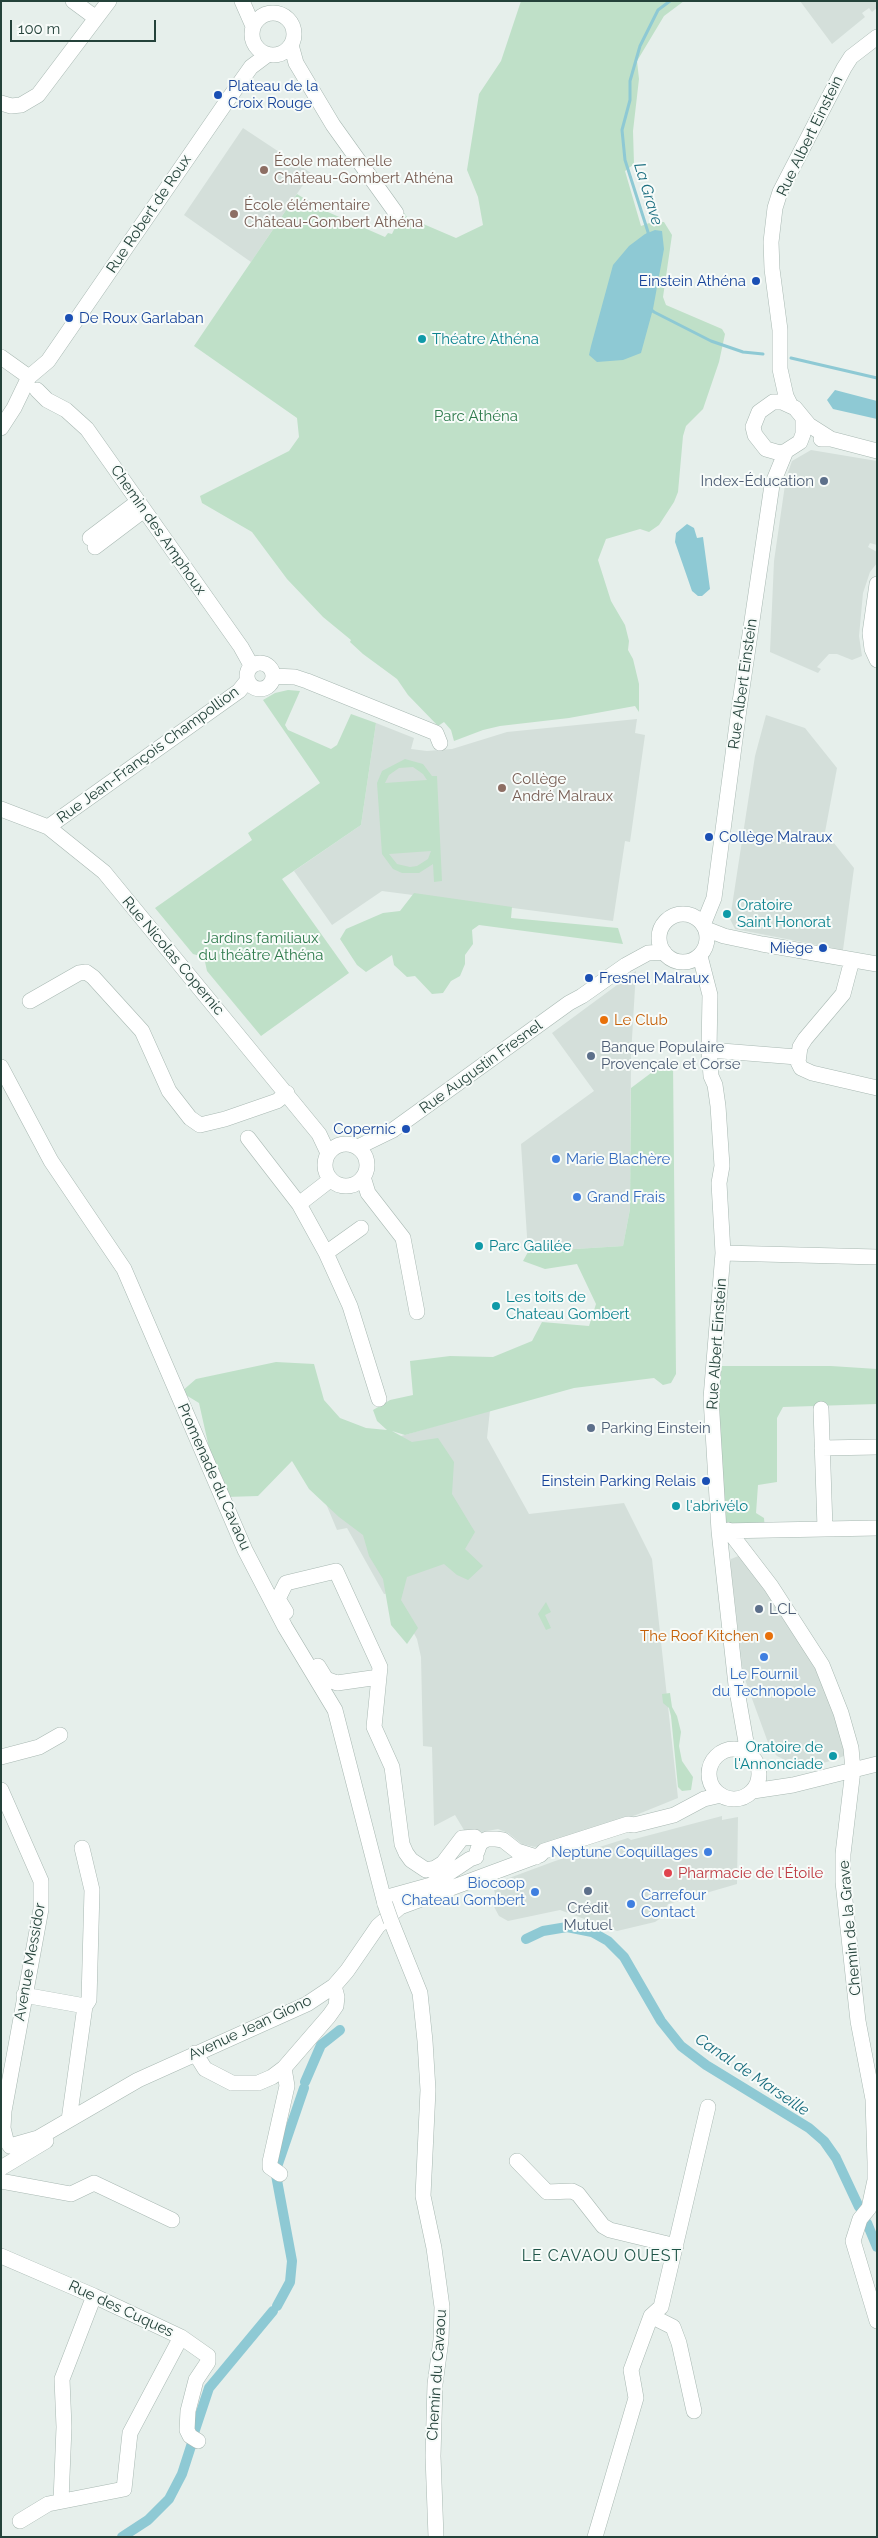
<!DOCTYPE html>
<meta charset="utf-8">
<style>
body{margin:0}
#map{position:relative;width:878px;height:2538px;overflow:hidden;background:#e6efeb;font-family:Raleway,sans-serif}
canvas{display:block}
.frame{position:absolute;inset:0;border:2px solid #24423a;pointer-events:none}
.scale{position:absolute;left:10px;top:20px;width:146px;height:22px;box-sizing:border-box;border:2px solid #24423a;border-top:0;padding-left:6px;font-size:15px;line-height:18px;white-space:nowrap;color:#24423a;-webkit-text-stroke:4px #f7fbf9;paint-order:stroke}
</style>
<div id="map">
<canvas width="878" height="2538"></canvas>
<div class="frame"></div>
<div class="scale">100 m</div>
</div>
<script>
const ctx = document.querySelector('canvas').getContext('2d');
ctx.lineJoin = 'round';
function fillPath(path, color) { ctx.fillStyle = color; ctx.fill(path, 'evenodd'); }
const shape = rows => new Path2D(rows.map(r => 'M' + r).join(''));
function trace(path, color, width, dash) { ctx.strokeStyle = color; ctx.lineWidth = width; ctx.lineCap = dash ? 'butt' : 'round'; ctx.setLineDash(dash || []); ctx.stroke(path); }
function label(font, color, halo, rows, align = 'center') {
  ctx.font = font + ' Raleway,sans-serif'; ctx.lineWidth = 4; ctx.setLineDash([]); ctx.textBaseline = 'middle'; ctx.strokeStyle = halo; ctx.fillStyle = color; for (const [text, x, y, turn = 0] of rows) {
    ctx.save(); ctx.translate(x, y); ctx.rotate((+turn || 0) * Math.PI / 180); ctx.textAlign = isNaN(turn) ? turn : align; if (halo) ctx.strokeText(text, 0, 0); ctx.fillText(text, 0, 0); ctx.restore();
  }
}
const built = shape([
 [800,1,877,1,877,8,872,12,869,8,862,13,865,17,832,44],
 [243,128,311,173,251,262,184,215],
 [811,450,877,461,877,545,870,543,868,547,877,552,877,563,870,572,863,593,859,636,862,656,852,660,837,654,829,654,817,667,821,669,818,673,770,652,774,561,786,478,792,461],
 [766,715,805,728,837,768,825,832,854,868,843,950,735,929,730,919,755,756],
 [637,719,635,733,645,735,630,842,625,841,613,921,382,891,332,925,294,871,361,825,376,723,414,738,411,749,427,751,452,749,507,732],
 [636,971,631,1055,630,1209,623,1246,528,1252,521,1144,594,1091,552,1033],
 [490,1410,487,1438,529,1514,624,1503,652,1559,678,1798,636,1815,535,1847,522,1844,508,1833,498,1829,482,1832,474,1829,464,1830,455,1815,434,1826,432,1747,423,1746,421,1657,417,1639,392,1593,384,1594,347,1528,337,1530,309,1463],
 [741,1555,749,1562,825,1681,846,1755,839,1758,836,1752,829,1754,830,1761,806,1768,805,1764,795,1767,787,1764,789,1762,777,1756,770,1748,743,1674,731,1567,731,1559],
 [722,1816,722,1820,738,1817,737,1884,668,1904,661,1918,655,1922,617,1931,560,1910,508,1921,499,1916,491,1901,495,1894,493,1884,555,1861,628,1838,631,1840]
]);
const green = shape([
 [521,1,684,1,664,16,637,61,639,79,633,131,634,164,625,171,641,226,652,222,664,222,672,235,663,297,666,305,722,329,725,334,719,362,703,409,686,426,683,436,678,492,674,502,659,525,649,532,640,529,606,539,598,560,611,601,625,625,629,641,628,650,633,659,639,684,639,712,635,706,569,718,500,726,483,730,454,741,451,730,444,722,438,726,408,695,397,679,363,654,350,642,351,640,323,617,287,579,252,532,202,503,200,496,289,451,299,437,297,418,194,346,297,194,321,209,385,237,388,233,392,234,403,211,407,217,456,238,483,225,478,197,467,170,479,94,501,61],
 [288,690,300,691,285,725,288,730,331,749,337,745,351,714,376,723,361,825,282,879,349,973,261,1036,207,971,204,957,193,954,155,908,252,840,248,833,320,783,263,700,275,693],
 [405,759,423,764,432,776,437,776,442,881,434,882,433,864,419,873,402,873,393,869,382,854,377,783,382,771],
 [413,767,423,774,427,780,385,783,389,775,399,768],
 [431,851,428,859,417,866,410,867,397,864,389,854],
 [414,893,512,907,511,918,618,928,623,944,479,925,472,930,473,944,465,955,465,964,460,976,451,981,443,993,432,994,415,976,407,977,394,965,392,955,366,972,357,965,340,939,346,929,383,913,400,911],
 [673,1062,676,1374,671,1383,663,1385,654,1378,574,1388,405,1435,392,1431,412,1442,438,1438,454,1462,452,1494,475,1532,465,1549,483,1566,468,1580,457,1575,444,1564,407,1577,401,1600,418,1628,407,1644,391,1625,383,1579,369,1556,363,1535,339,1517,309,1489,292,1461,258,1496,226,1497,212,1461,199,1403,181,1392,196,1379,276,1362,314,1364,324,1400,340,1418,366,1428,387,1430,377,1421,373,1410,390,1400,413,1395,410,1361,450,1356,493,1357,532,1341,542,1322,589,1326,596,1304,577,1264,545,1269,523,1261,528,1252,623,1246,630,1209,631,1088,655,1070],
 [715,1366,831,1366,877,1369,877,1404,783,1407,777,1418,777,1482,758,1485,756,1513,764,1518,765,1530,719,1531],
 [546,1602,551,1612,545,1615,551,1628,546,1630,538,1614],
 [670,1693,672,1707,677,1716,681,1732,679,1746,682,1761,693,1777,691,1790,682,1791,678,1787,671,1716,669,1708,663,1703,662,1694]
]);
const water = shape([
 [655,230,662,231,664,249,653,309,641,353,623,360,597,362,589,355,591,346,613,265,629,246,645,234],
 [835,390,877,401,877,419,833,409,827,400],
 [687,524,694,528,697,538,703,537,710,589,702,596,698,596,692,591,675,542,676,533]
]);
const stream = shape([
 [648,236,648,232,625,160,622,130,630,100,630,81,640,46,658,10,670,1],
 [649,308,654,312,711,341,743,352,763,354],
 [791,358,877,378]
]);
const canal = shape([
 [526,1939,543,1931,567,1927,592,1932,608,1941,624,1957,661,2021,681,2046,706,2065,809,2128,824,2141,836,2158,859,2207],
 [305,2082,321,2045,340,2030],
 [277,2167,304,2088],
 [276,2175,292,2261,290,2282,277,2306],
 [867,2223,877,2247],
 [194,2433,209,2388,273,2311],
 [122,2537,148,2520,169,2499,182,2474,192,2443]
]);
const minor = shape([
 [73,1,96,18],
 [242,1,253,26],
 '252 34a21 21 0 1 1 42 0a21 21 0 1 1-42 0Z',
 [291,45,296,63,333,125,396,213],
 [1,103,11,106,21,105,38,95,109,1],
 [1,357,29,377],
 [37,390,47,400,66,410,87,429,241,647,251,665],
 [790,404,786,396,780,369,780,330,772,269,771,242,775,208,780,192,844,68,851,57,877,37],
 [803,418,803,434,800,442,786,451,780,453,766,449,755,435,753,427,759,412,773,402,782,402,795,408,809,425,831,439],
 [1,428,14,408,29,377,48,361,227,101,251,67,267,55],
 [821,439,831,439,877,451],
 [90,538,135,504],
 [95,547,144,510],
 [877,584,870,633,872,649,877,660],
 '247 676a13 13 0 1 1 26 0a13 13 0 1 1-26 0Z',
 [273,676,295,677,307,681,436,733,440,743],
 [1,809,48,827,104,872,319,1134,328,1153],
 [48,827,239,691,247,681],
 '659 938a24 24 0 1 1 48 0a24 24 0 1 1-48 0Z',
 [703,925,714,898,739,709,772,485,786,451],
 [706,929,724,936,762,944,877,964],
 [700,956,710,995,709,1050,711,1076,715,1085,718,1106,722,1166,719,1183,723,1253,711,1398,719,1531,736,1685,746,1742,753,1758],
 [852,960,843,994,805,1039,800,1047,798,1062,801,1068,812,1073,877,1088],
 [30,1001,79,973,86,972,93,977,142,1031,169,1091,190,1118,200,1125,225,1119,277,1101,287,1093],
 [709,1050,797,1057],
 [1,1067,51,1161,124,1269,245,1550,285,1627,335,1710,385,1904],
 [248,1138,299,1204,326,1253,350,1306,379,1399],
 '325 1165a21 21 0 1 1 42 0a21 21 0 1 1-42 0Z',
 [358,1147,393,1130,569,1003,582,996,626,965,648,953,664,952],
 [363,1177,368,1193,403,1238,417,1312],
 [299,1204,330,1180],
 [326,1253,361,1228],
 [723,1253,877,1257],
 [821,1409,825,1528],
 [822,1448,877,1447],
 [728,1530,771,1586,822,1665,841,1713,851,1748,853,1770,843,1854,843,1882,858,2021,873,2099,875,2162,875,2180,869,2208,860,2219,853,2241,877,2321],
 [721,1531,877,1528],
 [286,1612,278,1599,286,1583,336,1571,380,1667,374,1727,392,1767,402,1844,406,1853,411,1860,426,1870,435,1868,443,1863,462,1838,475,1837,480,1843],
 [318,1666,326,1679,337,1683,379,1677],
 '709 1774a25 25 0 1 1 50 0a25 25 0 1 1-50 0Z',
 [1,1757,39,1747,60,1735],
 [1,1790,41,1881,41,1909,4,2111,3,2128,6,2140],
 [753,1791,793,1785,877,1764],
 [477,1852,480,1843,487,1839,496,1839,503,1840,517,1851,536,1857],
 [384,1898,431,1885,470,1859,476,1857],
 [391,1921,420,1993,425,2041,428,2090,423,2196,434,2248,442,2307,441,2340,435,2384,433,2456,436,2537],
 [24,1995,85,2006,89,2000,92,1890,82,1848],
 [195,2053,205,2069,232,2083,258,2083,272,2077,284,2068,329,2016,336,2006,337,1997,334,1986],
 [69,2120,85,2006],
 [1,2139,6,2140,10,2146,38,2138,138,2080,307,2004,334,1986,347,1971,378,1926,400,1907,540,1855,544,1851,628,1824,634,1825,674,1815,704,1799,721,1795],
 [517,2161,547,2192,572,2191,578,2194,603,2226,610,2230,676,2246],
 [1,2168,46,2141],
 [280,2174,270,2167,270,2162,287,2086,284,2068],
 [1,2181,71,2194,94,2183,172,2220],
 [1,2256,94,2296,181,2337,130,2433,124,2489,48,2504,20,2521],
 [651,2316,673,2327,679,2343,694,2411],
 [181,2337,208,2356,208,2362,196,2380,188,2411,187,2430,190,2436,198,2441],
 [61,2501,64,2427,62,2379,94,2296],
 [595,2537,636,2398,631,2370,651,2316,661,2307,708,2107]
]);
const minorBridge = shape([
 [385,1904,391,1921]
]);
const markers = [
 [218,95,5,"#1a4fb4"],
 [264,170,5,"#8d6e63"],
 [234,214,5,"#8d6e63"],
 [756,281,5,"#1a4fb4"],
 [69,318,5,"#1a4fb4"],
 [422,339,5,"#0f9aa8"],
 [824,481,5,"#5c6f8a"],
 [502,788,5,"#8d6e63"],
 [709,837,5,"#1a4fb4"],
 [727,914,5,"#0f9aa8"],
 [823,948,5,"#1a4fb4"],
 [589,978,5,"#1a4fb4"],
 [604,1020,5,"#e8710a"],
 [591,1056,5,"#5c6f8a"],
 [406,1129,5,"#1a4fb4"],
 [556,1159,5,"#3f7fe0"],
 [577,1197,5,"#3f7fe0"],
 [479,1246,5,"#0f9aa8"],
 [496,1306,5,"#0f9aa8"],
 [591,1428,5,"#5c6f8a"],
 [706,1481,5,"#1a4fb4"],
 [676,1506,5,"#0f9aa8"],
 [759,1609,5,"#5c6f8a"],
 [769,1636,5,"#e8710a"],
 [764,1657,5,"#3f7fe0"],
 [833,1756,5,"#0f9aa8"],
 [708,1852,5,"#3f7fe0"],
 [668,1873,5,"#e0444e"],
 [588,1891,5,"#5c6f8a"],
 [535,1892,5,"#3f7fe0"],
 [631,1904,5,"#3f7fe0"]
];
const transitNames = [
 ["Plateau de la",228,86],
 ["Croix Rouge",228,103],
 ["Einstein Athéna",746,281,"right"],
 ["De Roux Garlaban",79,318],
 ["Collège Malraux",719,837],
 ["Miège",813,948,"right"],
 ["Fresnel Malraux",599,978],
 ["Copernic",396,1129,"right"],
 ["Einstein Parking Relais",696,1481,"right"]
];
const streetNames = [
 ["Rue Albert Einstein",810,136,-64],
 ["Rue Robert de Roux",149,214,-56],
 ["Chemin des Amphoux",158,530,55],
 ["Rue Albert Einstein",743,684,-82],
 ["Rue Jean-François Champollion",148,755,-36],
 ["Rue Nicolas Copernic",173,956,50],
 ["Rue Augustin Fresnel",481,1067,-36],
 ["Rue Albert Einstein",717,1344,-86],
 ["Promenade du Cavaou",214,1477,66],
 ["Chemin de la Grave",850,1928,-95],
 ["Avenue Messidor",30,1962,-80],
 ["Avenue Jean Giono",250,2028,-25],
 ["Rue des Cuques",121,2309,25],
 ["Chemin du Cavaou",437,2375,-86]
];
const educationNames = [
 ["École maternelle",274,161],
 ["Château-Gombert Athéna",274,178],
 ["École élémentaire",244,205],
 ["Château-Gombert Athéna",244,222],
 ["Collège",512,779],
 ["André Malraux",512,796]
];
const cultureNames = [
 ["Théatre Athéna",432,339],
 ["Oratoire",737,905],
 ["Saint Honorat",737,922],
 ["Parc Galilée",489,1246],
 ["Les toits de",506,1297],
 ["Chateau Gombert",506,1314],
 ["l'abrivélo",686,1506],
 ["Oratoire de",823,1747,"right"],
 ["l'Annonciade",823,1764,"right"]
];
const parkNames = [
 ["Parc Athéna",476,416],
 ["Jardins familiaux",261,938],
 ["du théâtre Athéna",261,955]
];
const serviceNames = [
 ["Index-Éducation",814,481,"right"],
 ["Banque Populaire",601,1047],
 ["Provençale et Corse",601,1064],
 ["Parking Einstein",601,1428],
 ["LCL",769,1609],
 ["Crédit",588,1908,"center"],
 ["Mutuel",588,1925,"center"]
];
const foodNames = [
 ["Le Club",614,1020],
 ["The Roof Kitchen",759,1636,"right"]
];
const shopNames = [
 ["Marie Blachère",566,1159],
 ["Grand Frais",587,1197],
 ["Le Fournil",764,1674,"center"],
 ["du Technopole",764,1691,"center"],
 ["Neptune Coquillages",698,1852,"right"],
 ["Biocoop",525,1883,"right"],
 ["Chateau Gombert",525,1900,"right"],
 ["Carrefour",641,1895],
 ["Contact",641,1912]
];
const healthNames = [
 ["Pharmacie de l'Étoile",678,1873]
];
const waterNames = [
 ["La Grave",648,194,73],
 ["Canal de Marseille",752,2075,34]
];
const neighbourhoodNames = [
 ["LE CAVAOU OUEST",602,2256]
];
fillPath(built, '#d4dfda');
fillPath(green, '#bfe0c8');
fillPath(water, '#8ec9d4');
trace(stream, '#8ec9d4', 3);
trace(canal, '#8ec9d4', 10);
trace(minor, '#a8b8b2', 16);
trace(minor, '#fff', 15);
trace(minorBridge, '#a8b8b2', 16, []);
trace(minorBridge, '#fff', 15);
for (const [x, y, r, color] of markers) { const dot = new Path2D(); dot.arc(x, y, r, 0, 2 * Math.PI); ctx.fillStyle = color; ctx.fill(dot); trace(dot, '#f7fbf9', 2); }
label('15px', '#164399', '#f7fbf9', transitNames, 'left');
label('15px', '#24423a', '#f7fbf9', streetNames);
label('15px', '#785e54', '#f7fbf9', educationNames, 'left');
label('15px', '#0d838f', '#f7fbf9', cultureNames, 'left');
label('15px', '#2d7a4b', '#f7fbf9', parkNames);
label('15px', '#4e5e75', '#f7fbf9', serviceNames, 'left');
label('15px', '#c56008', '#f7fbf9', foodNames, 'left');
label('15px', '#366cbe', '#f7fbf9', shopNames, 'left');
label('15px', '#be3a42', '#f7fbf9', healthNames, 'left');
label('italic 16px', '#1c6f80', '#f7fbf9', waterNames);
ctx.letterSpacing = '1px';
label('16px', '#1f5548', '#f7fbf9', neighbourhoodNames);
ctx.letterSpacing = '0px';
</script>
